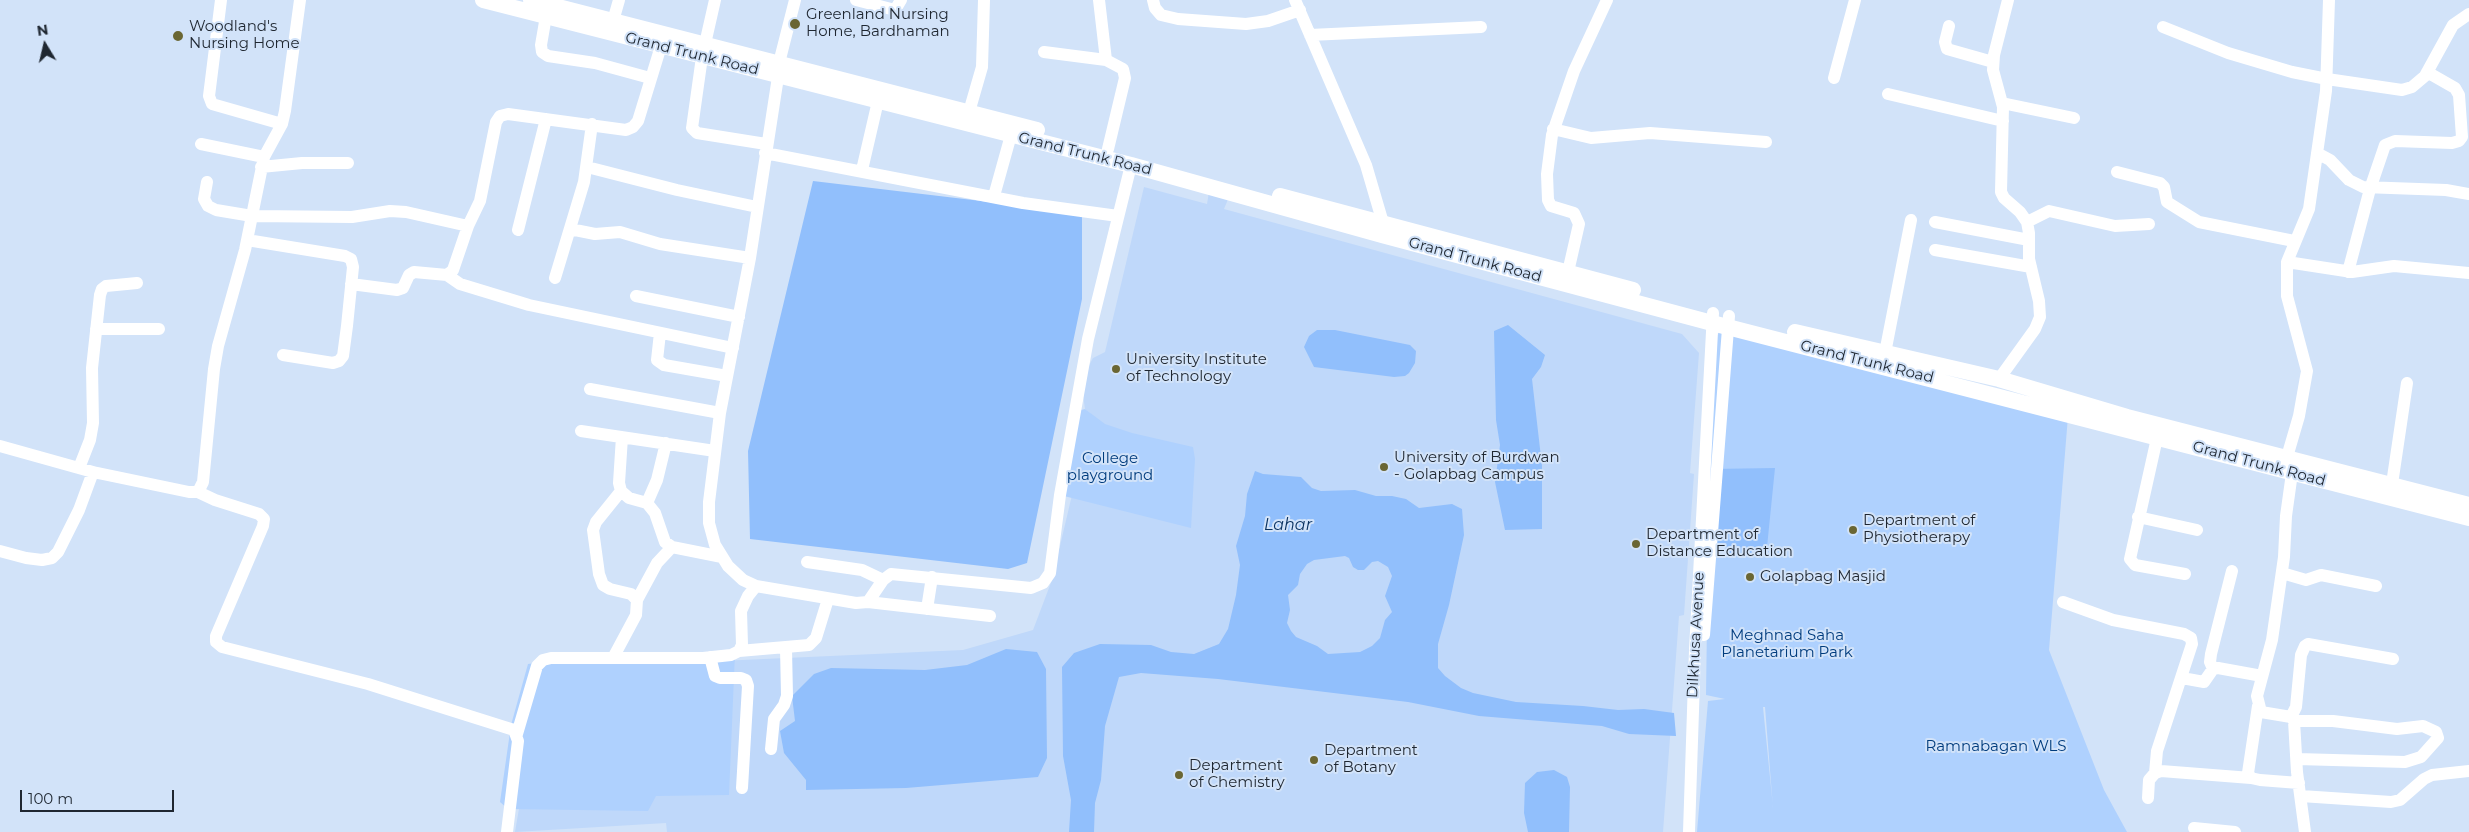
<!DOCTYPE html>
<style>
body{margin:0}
#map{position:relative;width:2469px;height:832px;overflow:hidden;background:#d2e3f9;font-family:Montserrat,sans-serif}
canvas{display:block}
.north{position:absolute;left:20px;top:20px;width:50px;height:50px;-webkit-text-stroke:4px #d2e3f9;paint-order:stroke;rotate:351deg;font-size:14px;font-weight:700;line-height:20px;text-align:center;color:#1f2731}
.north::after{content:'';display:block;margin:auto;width:18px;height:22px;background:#1f2731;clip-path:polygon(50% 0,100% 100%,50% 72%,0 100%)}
.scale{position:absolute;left:20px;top:790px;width:154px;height:22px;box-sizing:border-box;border:2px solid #1f2731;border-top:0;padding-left:6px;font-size:15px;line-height:18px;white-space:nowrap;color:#1f2731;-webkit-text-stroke:4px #d2e3f9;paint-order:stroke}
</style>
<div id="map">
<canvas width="2469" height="832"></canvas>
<div class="north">N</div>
<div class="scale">100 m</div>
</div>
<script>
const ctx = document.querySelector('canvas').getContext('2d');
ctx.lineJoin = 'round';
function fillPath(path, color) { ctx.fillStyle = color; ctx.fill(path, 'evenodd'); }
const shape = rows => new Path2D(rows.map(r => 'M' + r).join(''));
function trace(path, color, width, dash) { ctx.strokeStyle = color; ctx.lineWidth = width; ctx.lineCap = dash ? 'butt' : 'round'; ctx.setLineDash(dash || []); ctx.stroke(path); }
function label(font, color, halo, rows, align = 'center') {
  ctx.font = font + ' Montserrat,sans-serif'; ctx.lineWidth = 4; ctx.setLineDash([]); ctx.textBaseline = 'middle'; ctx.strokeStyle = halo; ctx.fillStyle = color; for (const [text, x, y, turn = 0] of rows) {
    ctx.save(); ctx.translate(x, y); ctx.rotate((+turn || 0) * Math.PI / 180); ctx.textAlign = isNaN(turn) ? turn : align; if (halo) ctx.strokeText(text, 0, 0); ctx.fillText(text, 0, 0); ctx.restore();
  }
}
const built = shape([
 [1144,187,1207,204,1209,192,1229,197,1224,209,1682,334,1699,353,1690,473,1694,474,1684,615,1679,616,1663,832,667,832,666,823,515,832,543,669,963,650,1033,630,1052,580,1091,414,1085,409,1081,381,1093,358,1105,352]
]);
const green = shape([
 [1720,327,1817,355,2069,404,2049,650,2104,790,2127,832,1697,832,1708,701,1725,699,1706,695,1711,334,1718,335],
 [1763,707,1765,707,1773,808,1773,807],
 [1085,409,1105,424,1132,433,1193,447,1195,459,1191,528,1060,495,1081,410],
 [735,653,729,795,656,796,648,811,508,809,500,802,511,725,528,664,590,655]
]);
const water = shape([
 [813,181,1082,213,1082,299,1027,563,1008,569,750,539,748,451],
 [1508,325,1545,355,1541,367,1532,379,1542,466,1542,529,1505,530,1495,482,1500,445,1496,420,1494,331],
 [1317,330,1335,330,1410,345,1416,351,1415,363,1409,373,1405,376,1394,377,1314,367,1304,347,1309,336],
 [1775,468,1766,557,1705,556,1711,469],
 [1255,471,1263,474,1301,477,1312,488,1321,491,1355,490,1376,496,1392,496,1406,499,1419,508,1452,504,1462,509,1464,535,1449,605,1438,644,1438,668,1445,676,1461,688,1473,693,1516,702,1583,706,1618,710,1644,709,1674,713,1676,736,1629,734,1602,726,1479,716,1408,702,1218,679,1141,673,1119,677,1105,726,1101,780,1095,803,1094,832,1069,832,1071,800,1063,756,1062,667,1074,653,1100,644,1151,645,1171,652,1194,654,1219,644,1228,629,1236,595,1240,565,1236,546,1245,516,1247,494],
 [1345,556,1349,558,1353,567,1358,570,1364,570,1372,562,1378,561,1388,567,1392,576,1385,596,1392,612,1385,620,1380,638,1372,646,1360,652,1328,654,1317,646,1296,637,1291,631,1287,623,1290,610,1288,595,1298,585,1300,574,1307,564,1314,560],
 [1006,649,1037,652,1046,669,1047,758,1038,777,906,788,806,790,806,780,784,753,780,731,795,721,792,696,814,674,831,668,925,670,967,665],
 [1554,770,1567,777,1570,787,1569,832,1528,832,1524,813,1525,783,1537,772]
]);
const minor = shape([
 [221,0,209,96,212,104,282,124],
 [856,0,895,10,901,0],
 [1099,0,1106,60,1123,69,1125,78,1108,149],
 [1153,0,1155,8,1161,15,1178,19,1246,24,1268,21,1300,10],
 [1295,0,1366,165,1383,223,1383,231],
 [546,16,541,45,542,52,548,56,595,63,650,78],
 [613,21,619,0],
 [1949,26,1945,42,1947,49,1993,62],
 [2163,27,2228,53,2292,72,2327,79,2402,90,2412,87,2425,76,2453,25,2469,14],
 [1310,35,1481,27],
 [705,44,715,0],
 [1044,52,1106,60],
 [702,57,692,128,697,133,766,144],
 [779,63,795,0],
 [778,77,750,258,720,413,709,502,709,523,715,545,728,566,743,580,756,586,856,603,868,602,883,580,891,574,1031,588,1043,583,1050,573,1060,495,1088,339,1131,165],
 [1834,78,1855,0],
 [1888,94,2003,121],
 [2002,103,2074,118],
 [969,112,982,67,984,0],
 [1553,129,1591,138,1650,133,1766,142],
 [201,144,264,157],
 [765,153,1023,203,1118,216],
 [2317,153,2330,160,2349,180,2363,187,2446,190,2469,194],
 [261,167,302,163,348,163],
 [587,167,677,190,757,207],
 [862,170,878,101],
 [2117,172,2160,183,2164,187,2167,202,2199,222,2294,241],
 [207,182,204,199,208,206,216,210,252,216,352,217,390,211,406,212,468,226],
 [994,196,1011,135],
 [1935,222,2029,240],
 [2027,222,2049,211,2115,226,2149,224],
 [570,229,595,234,620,232,660,244,750,258],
 [518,230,546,119],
 [247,240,345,256,351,259,353,267,347,326,343,356,339,361,333,363,283,355],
 [1935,250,2031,267],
 [2287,262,2352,272,2394,266,2469,273],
 [1568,272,1579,224,1574,213,1551,206,1548,200,1547,174,1552,135,1574,71,1607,0],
 [2348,272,2370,189,2385,145,2395,141,2452,143,2459,141,2462,137,2459,95,2455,88,2427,72],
 [447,275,460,284,529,305,733,348],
 [555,278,584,182,592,124],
 [351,284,397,290,403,288,409,275,414,272,447,275,453,270,468,226,480,201,496,122,500,116,508,114,626,130,633,127,638,121,661,46],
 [636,296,739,317],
 [96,329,159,329],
 [660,333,657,360,664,365,727,376],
 [1885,353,1911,220],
 [1999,379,2035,329,2040,317,2039,301,2029,259,2029,233,2027,222,2020,212,2004,198,2001,192,2003,107,1993,70,1994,55,2008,0],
 [590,389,720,413],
 [581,431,715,451],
 [622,437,619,483,621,491,629,498,647,503,655,513,665,542,672,547,722,557],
 [2157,438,2130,559,2135,565,2185,574],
 [0,446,93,472,189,492,198,492,215,500,259,514,264,519,263,526,216,636,216,642,222,647,368,684,514,730,518,741,507,832],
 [2287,457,2299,416,2307,371,2287,296,2287,262,2309,209,2326,91,2329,0],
 [79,468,90,440,93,423,92,368,100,295,102,289,106,286,137,283],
 [2292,473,2286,516,2284,557,2272,640,2257,696,2261,712,2291,717,2294,721,2297,772,2305,832],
 [2392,484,2407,383],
 [198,492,203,482,214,369,218,346,245,250,264,157,282,124,285,111,300,0],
 [647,503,657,480,666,443],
 [2138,517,2197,530],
 [0,551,26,558,42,560,52,558,58,552,79,510,93,472],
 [807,562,862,570,883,580],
 [2282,573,2306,580,2321,575,2376,586],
 [637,600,657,563,672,547],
 [868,602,990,616],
 [2063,602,2113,620,2184,634,2191,638,2192,644,2157,751,2155,773],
 [927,609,932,577],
 [1704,635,1729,316],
 [739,651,809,645,816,638,828,599],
 [710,657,715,676,720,678,741,678,746,680,748,686,742,788],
 [613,658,636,615,637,600,631,594,610,589,603,585,599,574,593,530,596,522,621,491],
 [2213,669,2210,662,2211,654,2232,571],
 [2182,678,2204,682,2213,669,2218,668,2262,676],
 [2258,706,2248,773,2251,778,2260,780,2299,783],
 [2291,717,2296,707,2301,655,2305,646,2308,644,2393,659],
 [2294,721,2333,721,2397,729,2423,726,2436,732,2438,738,2421,757,2405,762,2297,759],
 [517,734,537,666,543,660,551,658,703,658,731,655,739,651,742,645,741,611,748,596,756,586],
 [771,749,774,719,784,705,787,696,786,648],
 [2301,796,2391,802,2400,800,2424,779,2432,775,2469,771],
 [2148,798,2149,780,2155,773,2161,771,2251,778],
 [2194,828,2235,832],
 [1689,832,1695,650,1713,313]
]);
const major = shape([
 [483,0,1131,165,1382,235,1712,323,2469,518],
 [531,0,1037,130],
 [1280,196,1633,290],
 [1795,332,1999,379,2127,417,2469,505]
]);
const markers = [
 [795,24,6,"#6a6633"],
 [178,36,6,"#6a6633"],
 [1116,369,5,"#6a6633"],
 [1384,467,5,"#6a6633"],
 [1853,530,5,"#6a6633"],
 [1636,544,5,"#6a6633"],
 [1750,577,5,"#6a6633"],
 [1314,760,5,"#6a6633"],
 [1179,775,5,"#6a6633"]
];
const poiNames = [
 ["Greenland Nursing",806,15],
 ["Home, Bardhaman",806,32],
 ["Woodland's",189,27],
 ["Nursing Home",189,44],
 ["University Institute",1126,360],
 ["of Technology",1126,377],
 ["University of Burdwan",1394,458],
 ["- Golapbag Campus",1394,475],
 ["Department of",1863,521],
 ["Physiotherapy",1863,538],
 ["Department of",1646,535],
 ["Distance Education",1646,552],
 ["Golapbag Masjid",1760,577],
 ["Department",1324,751],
 ["of Botany",1324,768],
 ["Department",1189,766],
 ["of Chemistry",1189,783]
];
const streetNames = [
 ["Grand Trunk Road",692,54,14],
 ["Grand Trunk Road",1085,154,14],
 ["Grand Trunk Road",1475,260,15],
 ["Grand Trunk Road",1867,362,14],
 ["Grand Trunk Road",2259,464,15],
 ["Dilkhusa Avenue",1696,635,-87]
];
const parkNames = [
 ["College",1110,459],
 ["playground",1110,476],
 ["Meghnad Saha",1787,636],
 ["Planetarium Park",1787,653],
 ["Ramnabagan WLS",1996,747]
];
const waterNames = [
 ["Lahar",1288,525]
];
fillPath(built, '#bfd8fa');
fillPath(green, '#afd1fe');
fillPath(water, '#91bffc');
trace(minor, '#fff', 12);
trace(major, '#fff', 16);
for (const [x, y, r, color] of markers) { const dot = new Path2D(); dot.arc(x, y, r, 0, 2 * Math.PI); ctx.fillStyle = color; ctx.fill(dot); trace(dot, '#d2e3f9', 2); }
label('15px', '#1f2731', '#d2e3f9', poiNames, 'left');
label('15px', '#1f2731', '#d2e3f9', streetNames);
label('15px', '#003c7d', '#d2e3f9', parkNames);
label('italic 16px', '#0a3260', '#d2e3f9', waterNames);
</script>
